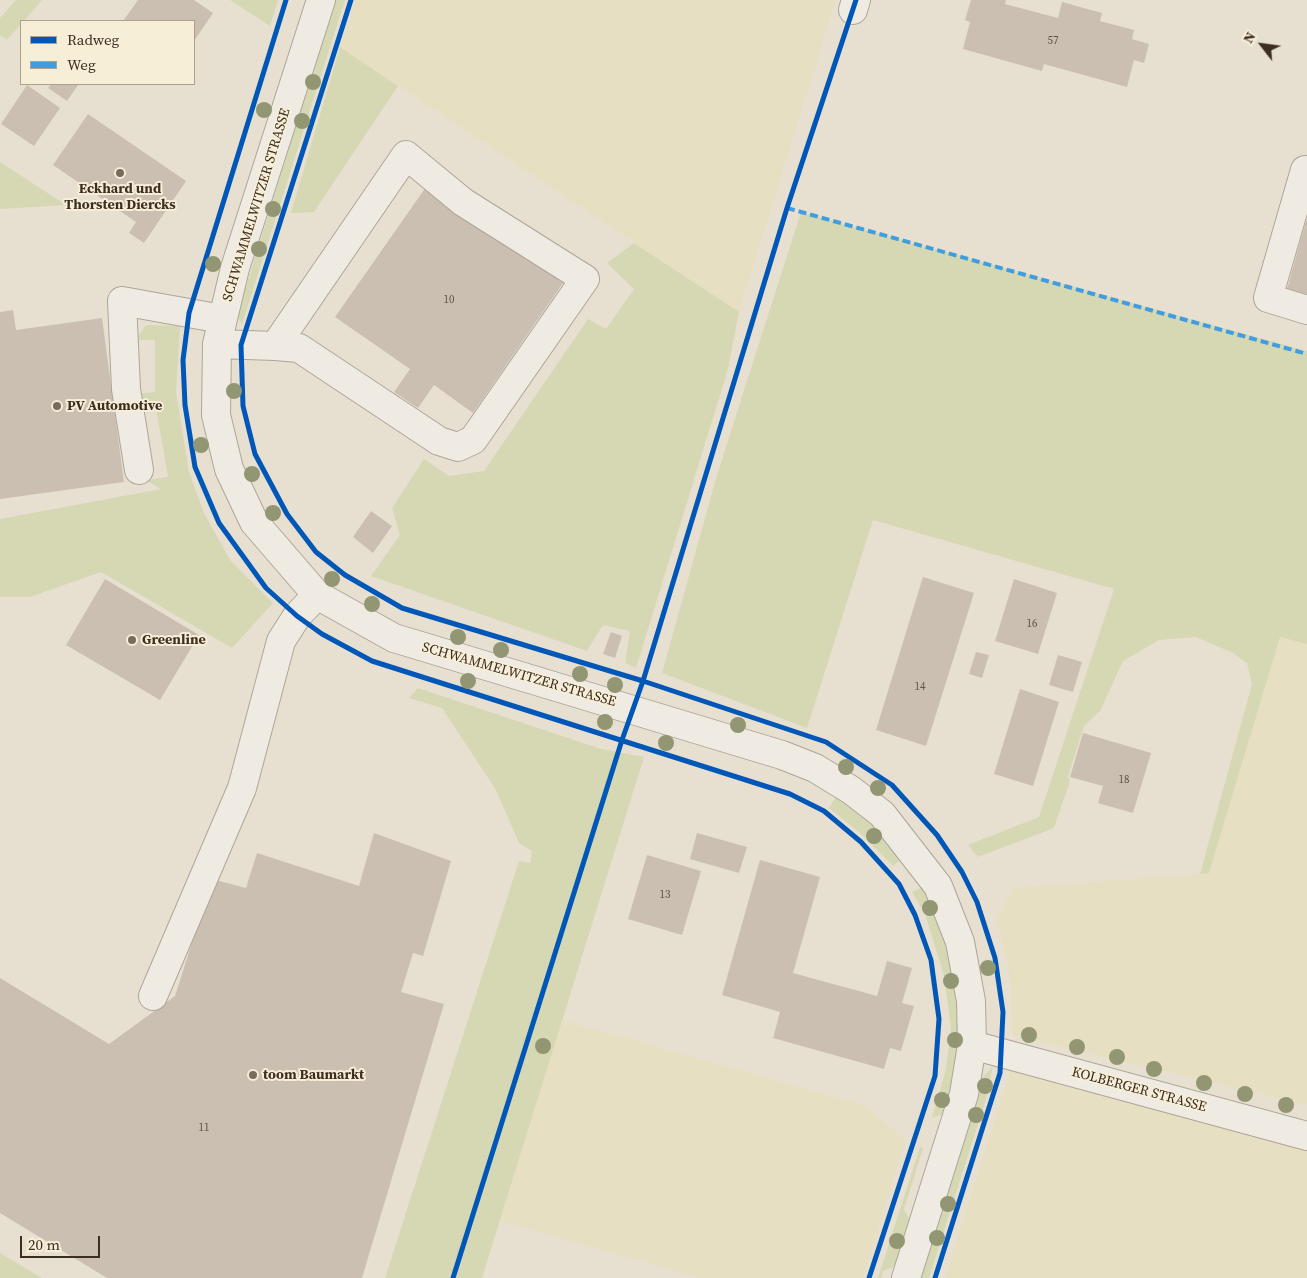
<!DOCTYPE html>
<style>
body{margin:0}
#map{position:relative;width:1307px;height:1278px;overflow:hidden;background:#e7e0d1;font-family:"Source Serif 4",serif}
canvas{display:block}
.legend{position:absolute;left:20px;top:20px;width:175px;height:65px;box-sizing:border-box;background:#f7eed8;border:1px solid #ada18e;margin:0;padding:6px 9px;list-style:none;font-size:15px;color:#3d2e20}
.legend li{display:flex;align-items:center;gap:10px;height:25px}
.legend b{width:25px;border:1px solid #ada18e}
.north{position:absolute;left:1237px;top:20px;width:50px;height:50px;-webkit-text-stroke:4px #f7eed8;paint-order:stroke;rotate:300deg;font-size:14px;font-weight:700;line-height:20px;text-align:center;color:#3d2e20}
.north::after{content:'';display:block;margin:auto;width:18px;height:22px;background:#3d2e20;clip-path:polygon(50% 0,100% 100%,50% 72%,0 100%)}
.scale{position:absolute;left:20px;top:1236px;width:80px;height:22px;box-sizing:border-box;border:2px solid #3d2e20;border-top:0;padding-left:6px;font-size:15px;line-height:18px;white-space:nowrap;color:#3d2e20;-webkit-text-stroke:4px #f7eed8;paint-order:stroke}
</style>
<div id="map">
<canvas width="1307" height="1278"></canvas>
<ul class="legend">
<li><b style="height:6px;background:#0057b8"></b>Radweg</li>
<li><b style="height:6px;background:#3f9de0"></b>Weg</li>
</ul>
<div class="north">N</div>
<div class="scale">20 m</div>
</div>
<script>
const ctx = document.querySelector('canvas').getContext('2d');
ctx.lineJoin = 'round';
function fillPath(path, color) { ctx.fillStyle = color; ctx.fill(path, 'evenodd'); }
const shape = rows => new Path2D(rows.map(r => 'M' + r).join(''));
function trace(path, color, width, dash) { ctx.strokeStyle = color; ctx.lineWidth = width; ctx.lineCap = dash ? 'butt' : 'round'; ctx.setLineDash(dash || []); ctx.stroke(path); }
function label(font, color, halo, rows, align = 'center') {
  ctx.font = font + ' "Source Serif 4",serif'; ctx.lineWidth = 4; ctx.setLineDash([]); ctx.textBaseline = 'middle'; ctx.strokeStyle = halo; ctx.fillStyle = color; for (const [text, x, y, turn = 0] of rows) {
    ctx.save(); ctx.translate(x, y); ctx.rotate((+turn || 0) * Math.PI / 180); ctx.textAlign = isNaN(turn) ? turn : align; if (halo) ctx.strokeText(text, 0, 0); ctx.fillText(text, 0, 0); ctx.restore();
  }
}
const farmland = shape([
 [356,0,836,0,739,312,340,47],
 [1280,637,1307,644,1307,1105,1012,1035,1009,965,996,921,1012,888,1209,873],
 [562,1020,867,1106,906,1141,863,1278,700,1278,500,1221],
 [1010,1071,1307,1150,1307,1278,945,1278]
]);
const green = shape([
 [16,0,42,0,24,21,21,21,21,24,7,40,0,35,0,18],
 [230,0,278,0,270,26],
 [335,0,345,0,242,324,237,316],
 [340,47,398,86,314,212,291,213],
 [0,162,66,205,0,209],
 [801,212,1307,351,1307,644,1280,637,1209,873,1200,874,1252,684,1247,663,1233,653,1196,637,1159,640,1123,661,1100,711,1084,726,1068,777,1070,781,1054,828,978,857,968,845,1039,817,1114,589,873,520,807,728,662,673,717,475],
 [634,243,739,312,728,369,636,668,625,663,630,631,603,625,587,651,371,576,400,535,392,508,424,459,449,476,484,471,588,319,606,329,634,289,607,263],
 [146,325,180,326,176,392,189,472,204,513,230,560,273,603,232,648,101,572,30,597,0,597,0,519,161,489,146,480,168,477,156,408,139,410,137,394,155,392,155,340,139,340,139,335],
 [418,688,601,749,644,757,482,1278,385,1278,519,861,530,863,532,851,519,843,496,790,442,708,409,698],
 [836,797,878,830,906,856,893,866,860,833,829,808],
 [925,886,951,941,961,1025,951,1091,945,1113,932,1118,946,1069,951,1028,944,975,925,914,912,892],
 [993,1066,986,1099,929,1278,918,1278,981,1079],
 [920,1147,923,1148,904,1209,910,1220,896,1266,883,1271,881,1278,878,1278],
 [0,1253,42,1278,0,1278]
]);
const building = shape([
 [138,0,194,0,213,13,194,41,194,21,123,21],
 [971,0,1006,0,1005,4,1058,18,1062,2,1102,13,1100,21,1134,30,1132,39,1149,44,1144,63,1134,60,1127,87,1044,64,1042,71,963,49,970,22,965,20],
 [51,84,75,84,78,85,67,101,48,88],
 [27,85,60,108,34,146,1,124],
 [88,114,186,181,144,243,129,233,136,222,53,165],
 [426,187,563,283,473,413,434,385,418,408,394,392,410,369,335,317],
 [1306,221,1307,221,1307,295,1287,289],
 [13,310,16,330,102,318,124,482,0,499,0,312],
 [371,511,392,526,373,553,353,537],
 [923,577,974,593,926,746,876,730],
 [105,579,199,635,160,700,66,645],
 [1014,579,1057,593,1038,654,995,641],
 [611,632,622,636,615,658,603,654],
 [976,652,989,655,982,678,969,674],
 [1058,655,1082,662,1073,692,1049,685],
 [1020,689,1059,702,1033,786,994,774],
 [1083,733,1151,753,1133,813,1098,803,1103,786,1070,777],
 [374,833,451,861,423,956,413,953,401,992,444,1004,362,1278,107,1278,0,1213,0,978,109,1044,175,996,212,879,246,888,257,853,359,886],
 [697,833,747,847,739,873,690,859],
 [647,855,701,871,682,935,628,919],
 [760,860,820,877,793,973,877,996,887,961,912,968,902,1003,914,1006,901,1051,890,1048,884,1069,773,1038,780,1012,722,995]
]);
const minor = shape([
 [321,0,235,268,217,344,216,415,229,469,254,522,317,595,394,638,782,755,815,768,851,790,882,814,938,886,960,942,971,1001,972,1045,964,1094,906,1278],
 [853,10,856,0],
 [1307,171,1305,170,1268,298,1307,310],
 [217,344,275,346,406,155,463,202,585,279,473,440,458,447,439,441,299,348,275,346],
 [139,470,126,389,122,301,222,319],
 [153,996,242,788,281,641,297,616,317,595],
 [972,1045,1307,1136]
]);
const quiet = shape([
 [787,208,1307,354]
]);
const cycleway = shape([
 [286,0,189,313,183,360,185,405,195,467,219,523,266,588,297,616,322,634,372,661,790,794,824,811,861,842,899,884,915,915,931,960,939,1019,935,1076,869,1278],
 [351,0,241,345,243,406,255,454,287,514,316,552,345,575,402,608,643,681,826,742,892,785,937,835,962,872,977,902,995,958,1003,1012,1000,1073,935,1278],
 [453,1278,622,740,643,681,787,208,856,0]
]);
const trees = [
 [313,82],
 [264,110],
 [302,121],
 [273,209],
 [259,249],
 [213,264],
 [234,391],
 [201,445],
 [252,474],
 [273,513],
 [332,579],
 [372,604],
 [458,637],
 [501,650],
 [580,674],
 [468,681],
 [615,685],
 [605,722],
 [738,725],
 [666,743],
 [846,767],
 [878,788],
 [874,836],
 [930,908],
 [988,968],
 [951,981],
 [1029,1035],
 [955,1040],
 [543,1046],
 [1077,1047],
 [1117,1057],
 [1154,1069],
 [1204,1083],
 [985,1086],
 [1245,1094],
 [942,1100],
 [1286,1105],
 [976,1115],
 [948,1204],
 [937,1238],
 [897,1241]
];
const markers = [
 [120,173,5,"#786c5e"],
 [57,406,5,"#786c5e"],
 [132,640,5,"#786c5e"],
 [253,1075,5,"#786c5e"]
];
const numberNames = [
 ["57",1053,41],
 ["10",449,300],
 ["16",1032,624],
 ["14",920,687],
 ["18",1124,780],
 ["13",665,895],
 ["11",204,1128]
];
const poiNames = [
 ["Eckhard und",120,189,"center"],
 ["Thorsten Diercks",120,205,"center"],
 ["PV Automotive",67,406],
 ["Greenline",142,640],
 ["toom Baumarkt",263,1075]
];
const streetNames = [
 ["SCHWAMMELWITZER STRASSE",257,205,-73],
 ["SCHWAMMELWITZER STRASSE",519,675,16],
 ["KOLBERGER STRASSE",1139,1090,15]
];
fillPath(farmland, '#e6dfc2');
fillPath(green, '#d6d7b3');
fillPath(building, '#cbbfb2');
trace(minor, '#ada599', 30);
trace(minor, '#efebe3', 28);
trace(quiet, '#3f9de0', 4, [8, 4]);
trace(cycleway, '#0057b8', 5);
ctx.fillStyle = '#929673';
for (const [x, y] of trees) { ctx.beginPath(); ctx.arc(x, y, 8, 0, 2 * Math.PI); ctx.fill(); }
for (const [x, y, r, color] of markers) { const dot = new Path2D(); dot.arc(x, y, r, 0, 2 * Math.PI); ctx.fillStyle = color; ctx.fill(dot); trace(dot, '#f7eed8', 2); }
label('11px', '#605244', null, numberNames);
label('bold 14px', '#3d2e20', '#f7eed8', poiNames, 'left');
label('14px', '#3d2e20', '#f7eed8', streetNames);
</script>
